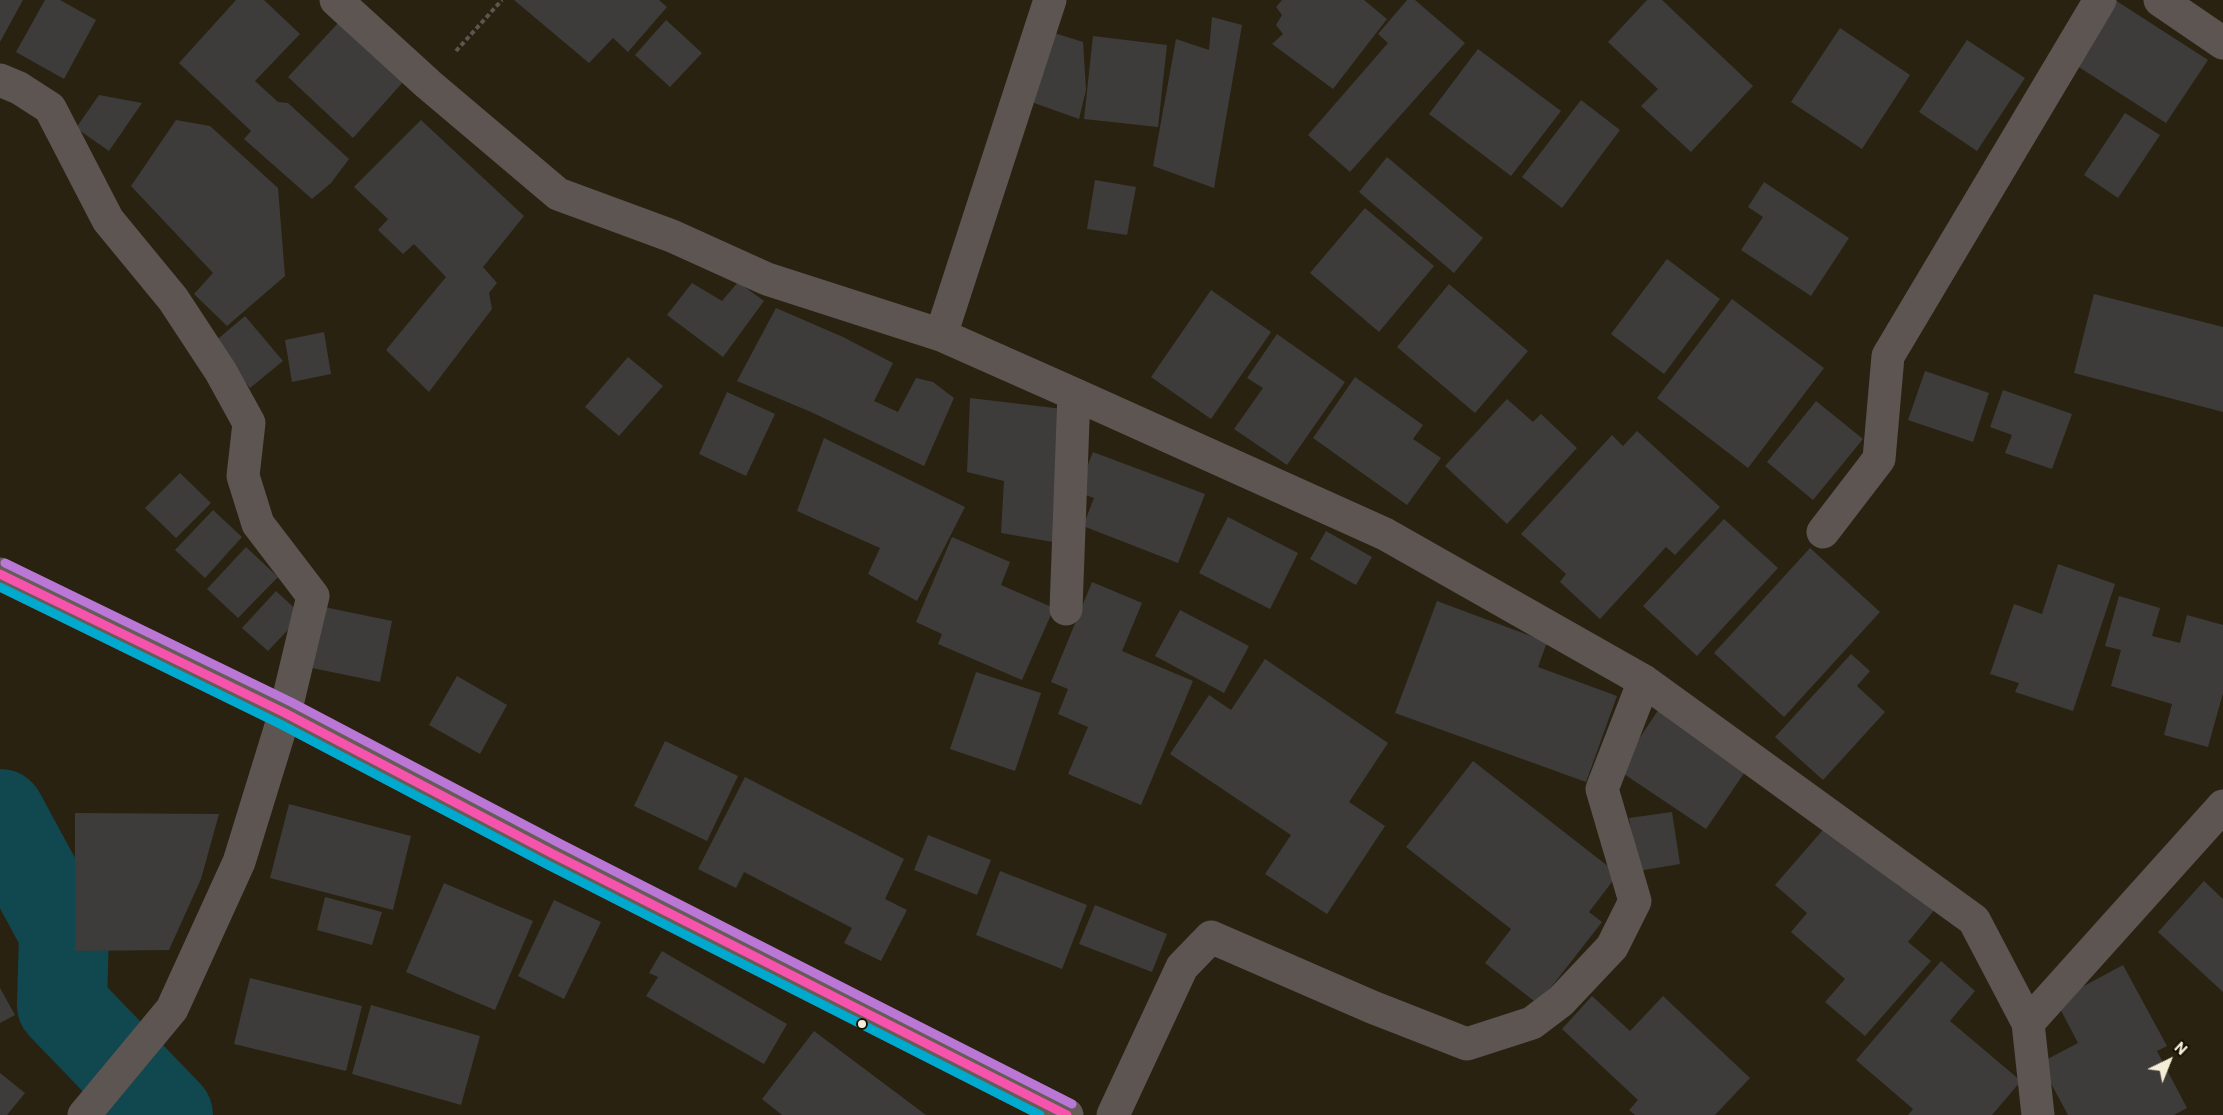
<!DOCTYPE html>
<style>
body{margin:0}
#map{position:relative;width:2223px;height:1115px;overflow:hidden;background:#292211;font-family:Barlow,sans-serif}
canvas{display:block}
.north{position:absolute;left:2139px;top:1031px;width:60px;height:60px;-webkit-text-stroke:4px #171102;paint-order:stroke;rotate:43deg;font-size:16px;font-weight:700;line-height:24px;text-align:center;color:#f5edd6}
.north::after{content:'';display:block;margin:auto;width:21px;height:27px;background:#f5edd6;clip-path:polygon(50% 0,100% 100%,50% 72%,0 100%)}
</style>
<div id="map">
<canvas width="2223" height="1115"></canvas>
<div class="north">N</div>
</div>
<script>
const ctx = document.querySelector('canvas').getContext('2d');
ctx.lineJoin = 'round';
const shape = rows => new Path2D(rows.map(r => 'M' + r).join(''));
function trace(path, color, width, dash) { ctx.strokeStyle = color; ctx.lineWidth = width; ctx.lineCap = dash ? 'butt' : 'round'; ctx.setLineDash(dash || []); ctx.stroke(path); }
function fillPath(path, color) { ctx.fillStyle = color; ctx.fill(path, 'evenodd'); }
const river = shape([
 [0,814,64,932,62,1005,168,1115]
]);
const building = shape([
 [0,0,23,0,0,42],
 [45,0,60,0,96,20,64,79,16,52],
 [236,0,264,0,300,34,255,81,278,102,288,103,349,159,331,183,312,199,244,139,251,131,179,63],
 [514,0,659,0,667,7,628,52,613,38,589,63],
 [1282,0,1364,0,1387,19,1333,89,1272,44,1283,34,1276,25,1282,15,1276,7],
 [1407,0,1415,0,1465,43,1350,172,1308,135,1388,43,1378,34],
 [1647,0,1662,0,1753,86,1691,152,1641,106,1658,89,1608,42],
 [2115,0,2208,60,2166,123,2074,64],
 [1212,17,1242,25,1214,188,1153,166,1176,39,1209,50],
 [666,20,702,53,670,87,635,55],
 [339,22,403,82,353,138,288,77],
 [1840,28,1910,75,1862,149,1791,102],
 [1048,31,1083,42,1086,90,1079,119,1023,99],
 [1093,36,1167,45,1158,127,1084,119],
 [1967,40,2025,78,1977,151,1919,112],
 [1478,49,1561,111,1511,176,1429,114],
 [99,95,142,103,109,151,76,128],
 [1581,100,1620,130,1562,208,1522,177],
 [2125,113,2160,135,2118,198,2084,175],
 [176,120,210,126,278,188,285,276,227,326,194,294,213,273,131,186],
 [421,120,524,216,483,267,497,283,489,293,492,309,429,392,386,350,446,277,414,244,403,254,378,230,388,219,354,187],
 [1387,157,1483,238,1454,273,1359,192],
 [1095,180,1136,187,1127,235,1087,229],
 [1764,182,1849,238,1811,296,1741,250,1763,217,1748,207],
 [1365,208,1434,266,1379,332,1310,273],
 [1667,259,1720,299,1664,374,1611,334],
 [738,282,764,301,723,357,667,315,692,283,722,301],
 [1449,284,1528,351,1475,413,1397,347],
 [1211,290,1271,332,1211,419,1151,377],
 [2094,294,2223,327,2223,412,2074,373],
 [1732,299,1824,368,1748,468,1657,398],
 [776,308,843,337,893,363,874,401,898,412,916,378,933,382,954,398,924,466,811,412,737,381],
 [245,316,283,361,250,388,213,343],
 [324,332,331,374,292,382,285,340],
 [1277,334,1345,382,1287,465,1234,429,1263,388,1247,378],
 [628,357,663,386,619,436,585,407],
 [1925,371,1989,393,1973,442,1908,420],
 [1355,377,1423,425,1413,439,1441,458,1407,505,1313,438],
 [2003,390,2072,414,2052,469,2005,453,2012,435,1990,427],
 [727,392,775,414,746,476,699,454],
 [970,398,1063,409,1053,542,1001,533,1004,481,967,472],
 [1507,399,1533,422,1541,414,1577,448,1507,524,1445,466],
 [1816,401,1863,439,1813,500,1767,462],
 [1637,431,1720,507,1675,555,1666,547,1600,619,1560,582,1566,574,1521,534,1612,435,1623,446],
 [824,438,965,507,917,601,868,574,880,548,797,511],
 [1093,452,1205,494,1178,563,1083,526,1094,498,1077,492],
 [180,473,211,503,176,538,145,508],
 [213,510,242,537,205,578,175,550],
 [1228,517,1298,553,1270,609,1199,573],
 [1724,519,1778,568,1697,656,1643,606],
 [1326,531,1372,557,1356,585,1310,559],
 [952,537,1010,562,1001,585,1054,608,1022,680,938,644,942,634,916,622],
 [246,547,278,577,238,618,207,589],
 [1810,548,1880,612,1784,717,1714,653],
 [2058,564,2115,584,2073,711,2015,692,2019,683,1990,674,2014,604,2042,614],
 [1092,582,1142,603,1122,651,1193,681,1141,805,1068,774,1088,727,1058,714,1068,689,1051,682],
 [276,591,302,615,268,651,242,628],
 [2119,596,2160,608,2152,636,2180,643,2187,615,2223,625,2223,693,2208,747,2164,735,2172,704,2111,686,2121,650,2105,646],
 [1437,601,1547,642,1538,667,1617,696,1586,782,1395,713],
 [324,607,392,621,380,682,312,668],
 [1180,610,1249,646,1224,693,1155,656],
 [1851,654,1870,671,1857,686,1885,712,1823,780,1775,737],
 [1265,659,1388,743,1349,802,1385,826,1327,914,1265,874,1291,835,1170,754,1209,695,1231,710],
 [976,672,1041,693,1015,771,950,749],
 [457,676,507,705,480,754,429,725],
 [1659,709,1747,769,1706,829,1618,770],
 [665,741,738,776,707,841,634,806],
 [1473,761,1618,874,1589,912,1602,922,1538,1004,1485,963,1511,929,1406,847],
 [745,777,904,859,885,899,907,910,881,961,844,943,852,928,744,872,736,888,698,869],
 [289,804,411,836,393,910,270,878],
 [1672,812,1680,864,1638,871,1629,818],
 [75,813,219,814,201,879,169,950,75,951],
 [1828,824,1900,887,1906,882,1936,908,1908,942,1931,961,1865,1036,1825,1002,1845,979,1791,932,1807,913,1775,885],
 [928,835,991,860,977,895,914,870],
 [1000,871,1087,905,1062,969,976,935],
 [2204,881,2223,899,2223,992,2158,932],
 [444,883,533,921,495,1010,406,972],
 [325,897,382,912,372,945,317,930],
 [554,900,601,922,564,999,518,976],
 [1095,905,1167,934,1152,972,1079,944],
 [662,951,787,1024,764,1064,646,996,658,977,649,973],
 [1941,961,1975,991,1950,1021,2021,1081,1992,1115,1908,1115,1913,1109,1856,1060],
 [2123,965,2167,1046,2157,1051,2187,1108,2174,1115,2068,1115,2040,1063,2078,1043,2056,1001],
 [250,978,362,1006,346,1071,234,1044],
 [0,988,15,1015,0,1023],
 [1592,996,1630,1031,1663,996,1750,1078,1715,1115,1635,1115,1629,1110,1638,1100,1562,1029],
 [371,1005,480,1036,461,1105,352,1074],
 [814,1031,926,1115,782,1115,762,1099],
 [0,1073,25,1093,7,1115,0,1115]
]);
const path = shape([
 [456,51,502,0]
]);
const minor = shape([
 [336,0,428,84,558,194,672,236,767,279,941,335,1074,394,1385,534,1644,681,1974,920,2028,1023,2038,1115],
 [2160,0,2223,43],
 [0,80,19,88,50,108,108,220,173,299,221,372,249,423,243,476,258,524,313,596,285,713,239,862,172,1009,84,1115],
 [941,335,1050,0],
 [1823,532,1879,459,1888,356,2100,0],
 [1066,609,1074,394],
 [2028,1023,2223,806],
 [1113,1115,1182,967,1211,937,1372,1007,1467,1044,1532,1023,1561,1001,1612,947,1635,901,1602,789,1644,681]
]);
const major = shape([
 [0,574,285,713,553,854,1067,1115]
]);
const bus1 = shape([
 [0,574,285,713,553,854,1067,1115]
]);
const bus2 = shape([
 [0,587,280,724,548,865,1040,1115]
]);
const bus3 = shape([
 [5,563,291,702,559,843,1072,1104]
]);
const markers = [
 [862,1024,5,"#f5edd6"]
];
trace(river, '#11474e', 90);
fillPath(building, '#3d3c3b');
trace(path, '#5c564f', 4, [4.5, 3]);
trace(minor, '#5c5552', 33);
trace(major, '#655c57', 33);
trace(bus1, '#f653ac', 9);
trace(bus2, '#00a9ce', 9);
trace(bus3, '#ba77d6', 9);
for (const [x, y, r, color] of markers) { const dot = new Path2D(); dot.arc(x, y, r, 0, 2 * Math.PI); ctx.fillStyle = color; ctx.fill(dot); trace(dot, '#171102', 2); }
</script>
